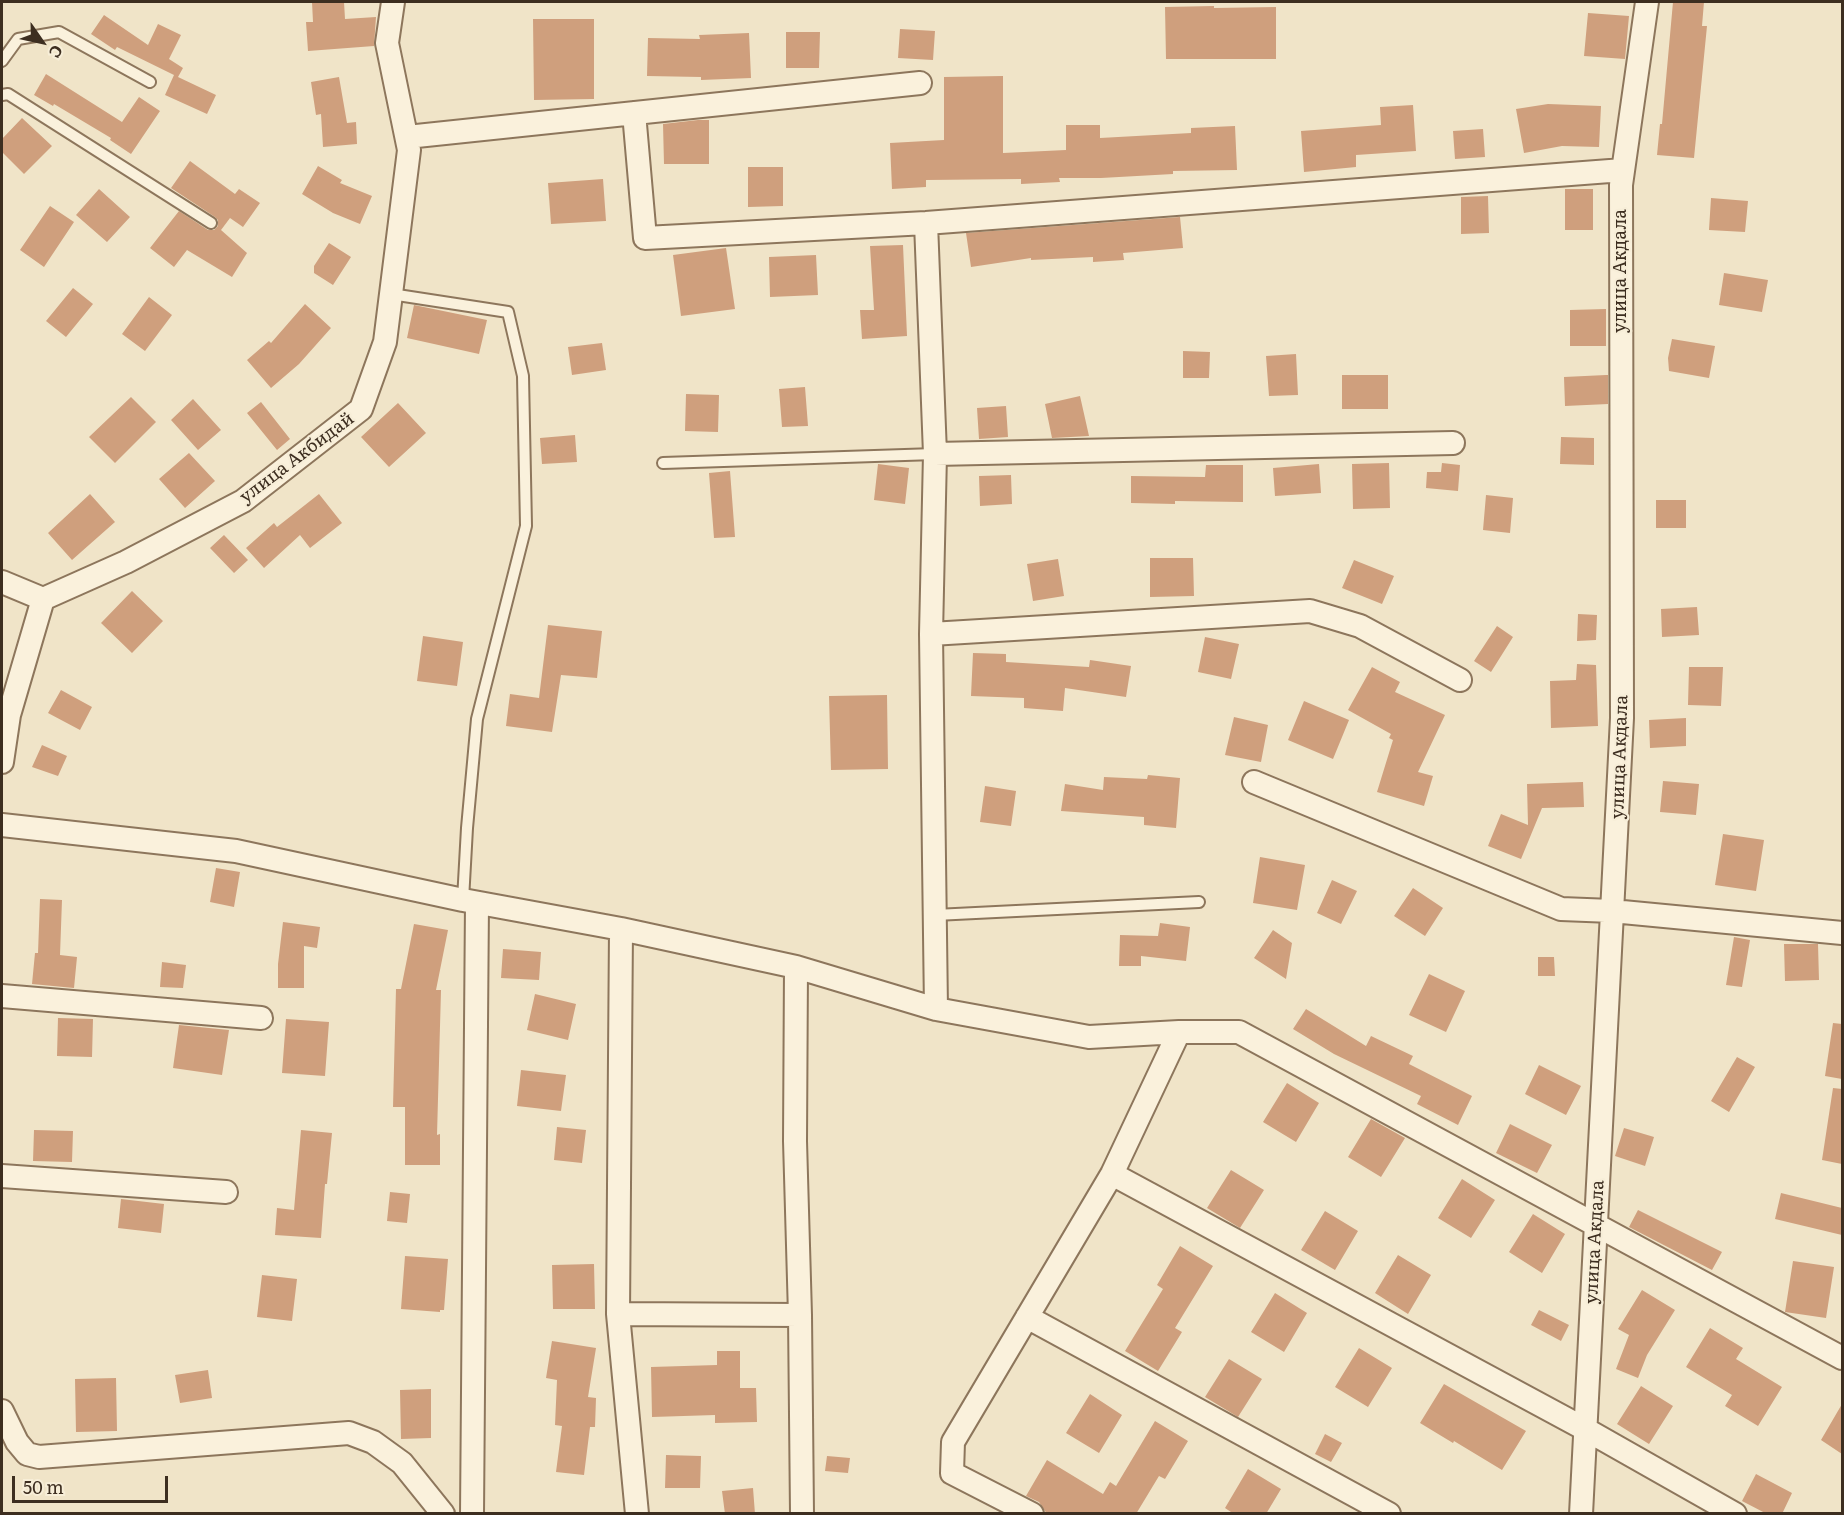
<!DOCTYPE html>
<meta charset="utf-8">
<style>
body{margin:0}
#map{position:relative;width:1844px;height:1515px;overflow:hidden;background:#f0e4c8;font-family:Literata,serif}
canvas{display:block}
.frame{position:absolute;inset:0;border:3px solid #3d2e20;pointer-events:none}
.north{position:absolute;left:12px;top:12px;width:60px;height:60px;-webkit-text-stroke:4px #f7eed8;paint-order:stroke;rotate:124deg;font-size:16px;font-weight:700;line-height:24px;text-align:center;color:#3d2e20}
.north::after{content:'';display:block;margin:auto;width:21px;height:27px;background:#3d2e20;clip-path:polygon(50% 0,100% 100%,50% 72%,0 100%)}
.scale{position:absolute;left:12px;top:1476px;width:156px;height:27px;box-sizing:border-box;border:3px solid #3d2e20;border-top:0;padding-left:8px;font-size:18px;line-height:21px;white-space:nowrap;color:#3d2e20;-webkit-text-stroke:4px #f7eed8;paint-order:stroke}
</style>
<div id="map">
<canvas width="1844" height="1515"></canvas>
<div class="frame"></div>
<div class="north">С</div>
<div class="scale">50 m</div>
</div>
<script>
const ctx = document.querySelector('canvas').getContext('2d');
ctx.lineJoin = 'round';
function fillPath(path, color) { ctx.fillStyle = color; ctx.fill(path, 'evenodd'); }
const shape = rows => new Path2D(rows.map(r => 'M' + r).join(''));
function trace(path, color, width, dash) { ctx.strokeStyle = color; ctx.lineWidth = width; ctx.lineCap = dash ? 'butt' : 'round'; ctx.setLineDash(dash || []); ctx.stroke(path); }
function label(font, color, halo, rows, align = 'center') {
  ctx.font = font + ' Literata,serif'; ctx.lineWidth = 4.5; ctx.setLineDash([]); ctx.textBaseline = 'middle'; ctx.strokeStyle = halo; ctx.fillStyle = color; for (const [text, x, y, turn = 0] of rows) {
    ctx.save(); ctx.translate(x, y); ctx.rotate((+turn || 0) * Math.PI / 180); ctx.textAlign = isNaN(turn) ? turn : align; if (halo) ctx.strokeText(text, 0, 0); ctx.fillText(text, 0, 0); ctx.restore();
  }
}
const building = shape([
 [312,2,344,2,345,19,376,17,374,46,308,51,306,22,313,22],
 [1673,2,1704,2,1702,26,1707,26,1694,158,1657,155,1660,124,1662,124],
 [1214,6,1214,8,1276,7,1276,59,1166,59,1165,7],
 [1588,13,1629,16,1625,59,1584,56],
 [104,15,148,45,158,24,181,35,169,59,183,68,178,77,216,95,207,114,165,95,174,75,117,47,115,50,91,34],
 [533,19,594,19,594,99,534,100],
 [900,29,935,31,933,60,898,58],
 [786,32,820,32,819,68,786,68],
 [749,33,751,78,701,80,701,77,647,76,648,38,700,39,699,35],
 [46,74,122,122,139,97,160,111,131,154,110,140,111,138,54,104,53,106,34,95],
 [1003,76,1003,153,1066,150,1066,125,1100,125,1100,138,1191,133,1191,128,1235,126,1237,170,1173,171,1173,174,1101,178,1059,178,1060,182,1021,184,1021,179,926,180,926,187,892,189,890,143,944,140,944,77],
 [339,77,347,123,356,122,357,144,323,147,321,114,316,115,311,82],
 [1548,104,1601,106,1599,147,1562,146,1524,153,1516,109],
 [1413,105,1416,151,1356,155,1356,167,1304,172,1301,131,1381,125,1380,107],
 [22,118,52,146,24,174,2,152,2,139],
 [698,120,709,120,709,164,664,164,663,124],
 [1483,129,1485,157,1455,159,1453,131],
 [190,161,235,194,239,189,260,203,243,227,230,218,221,230,247,253,232,277,187,250,174,267,150,248,179,211,208,230,214,230,218,226,218,220,215,217,171,188],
 [318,166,342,180,340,183,372,196,360,224,333,213,302,194],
 [748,167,783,167,783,206,748,207],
 [603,179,606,221,551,224,548,183],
 [99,189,130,217,107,242,76,215],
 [1565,189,1593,189,1593,230,1565,230],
 [1488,196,1489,233,1461,234,1461,197],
 [1711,198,1748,201,1745,232,1709,230],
 [50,206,74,222,44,267,20,250],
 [1180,217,1183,248,1123,253,1124,260,1093,262,1093,257,1031,260,1031,258,971,267,966,233],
 [329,243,351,257,333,285,314,273,314,266],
 [903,245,907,336,862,339,860,310,874,310,870,246],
 [726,248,735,309,681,316,673,255],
 [816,255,818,295,770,297,769,257],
 [1724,273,1768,280,1762,312,1719,305],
 [73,288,93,304,66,337,46,321],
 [149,297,172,315,145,351,122,334],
 [305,304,331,328,299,364,271,388,247,360,269,341,271,343],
 [414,305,487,320,479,354,407,338],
 [1606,309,1606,346,1570,346,1570,310],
 [1672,339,1715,346,1709,378,1669,371,1668,358],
 [602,343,606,370,572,375,568,347],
 [1183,351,1210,352,1209,378,1183,378],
 [1296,354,1298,395,1269,396,1266,356],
 [1342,375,1388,375,1388,409,1342,409],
 [1606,375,1608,375,1608,404,1565,406,1564,377],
 [805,387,808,426,782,427,779,389],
 [686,394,719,395,718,432,685,431],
 [1080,396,1089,436,1052,438,1045,404],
 [131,397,156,422,115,463,89,437],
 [193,399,221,430,198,450,171,420],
 [261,402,290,439,277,450,247,413],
 [398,403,426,433,389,467,361,437],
 [1006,406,1008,437,979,439,977,408],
 [575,435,577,462,542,464,540,438],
 [1561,437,1594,438,1594,465,1560,464],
 [189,453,215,481,185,508,159,479],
 [1389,463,1390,508,1353,509,1352,464],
 [1442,463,1460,465,1458,491,1426,488,1427,472,1441,472],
 [878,464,909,468,905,504,874,500],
 [1319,464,1321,493,1275,496,1273,468],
 [1206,465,1243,465,1243,502,1175,501,1175,504,1131,503,1131,476,1205,477],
 [730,471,735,537,714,538,709,473],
 [1011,475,1012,504,980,506,979,476],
 [90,494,115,522,72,560,48,533],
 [319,494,342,523,310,548,300,535,264,568,246,548,274,523,277,527],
 [1486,495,1513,498,1510,533,1483,530],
 [1656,500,1686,500,1686,528,1656,528],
 [224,535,248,560,234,573,210,548],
 [1150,558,1193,558,1194,596,1150,597],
 [1058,559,1064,596,1033,601,1027,564],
 [1354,560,1394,576,1382,604,1342,588],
 [132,591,163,621,132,653,101,623],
 [1697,607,1699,635,1662,637,1661,609],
 [1578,614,1597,615,1596,640,1577,641],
 [548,625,602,631,597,678,561,675,552,732,506,726,510,694,539,698],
 [1497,626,1513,637,1491,672,1474,661],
 [423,636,463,642,457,686,417,681],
 [1205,637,1239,644,1231,679,1198,672],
 [973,653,1006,654,1006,662,1089,667,1090,660,1131,666,1126,697,1065,688,1063,711,1024,708,1024,698,971,696],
 [1577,664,1596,665,1598,726,1551,728,1550,681,1576,680],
 [1372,667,1400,682,1395,692,1445,715,1418,772,1433,776,1424,806,1377,792,1393,740,1389,738,1391,734,1348,710],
 [1689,667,1723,667,1721,706,1688,705],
 [61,690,92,707,80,730,48,713],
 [887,695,888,769,831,770,829,696],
 [1304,701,1349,720,1333,759,1288,740],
 [1234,717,1268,725,1261,762,1225,755],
 [1686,718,1686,746,1650,748,1649,720],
 [42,745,67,756,58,776,32,767],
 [1148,775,1180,778,1176,828,1144,825,1144,817,1061,811,1065,784,1103,790,1104,777,1147,779],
 [1663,781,1699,784,1696,815,1660,812],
 [1583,782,1584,807,1542,808,1521,859,1488,846,1501,814,1528,825,1527,784],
 [985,786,1016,791,1011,826,980,822],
 [1723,834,1764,840,1756,891,1715,885],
 [1260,857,1305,865,1297,910,1253,903],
 [216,868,240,872,234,907,210,902],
 [1332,880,1357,891,1341,924,1317,913],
 [1413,888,1443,908,1425,936,1394,916],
 [40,899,62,900,60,955,77,957,74,988,32,984,35,953,38,953],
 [283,922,320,927,317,948,304,946,304,988,278,988,278,964],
 [1160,923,1190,927,1186,961,1141,956,1141,966,1119,966,1120,935,1158,936],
 [414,924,448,930,436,990,441,990,437,1135,440,1134,440,1165,405,1165,405,1107,393,1107,396,989,401,989],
 [1273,930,1292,943,1286,979,1254,958],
 [1734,937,1750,940,1742,987,1726,985],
 [1784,944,1818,944,1819,980,1785,981],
 [503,949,541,952,539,980,501,978],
 [1538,957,1554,957,1555,976,1538,976],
 [162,962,186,965,183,988,160,987],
 [1429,974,1465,991,1446,1032,1409,1015],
 [535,994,576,1004,568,1040,527,1030],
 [1306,1009,1366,1046,1371,1036,1413,1056,1409,1064,1472,1096,1458,1125,1417,1104,1421,1096,1334,1054,1293,1029],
 [58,1018,93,1019,92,1057,57,1056],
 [286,1019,329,1022,325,1076,282,1073],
 [1833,1023,1842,1024,1842,1079,1825,1076],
 [179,1025,229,1030,222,1075,173,1068],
 [1737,1057,1755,1067,1729,1112,1711,1101],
 [1539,1065,1581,1086,1566,1115,1525,1094],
 [521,1070,566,1075,561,1111,517,1106],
 [1287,1083,1319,1103,1296,1142,1263,1122],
 [1833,1088,1842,1089,1842,1164,1822,1160],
 [1371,1119,1405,1138,1381,1177,1348,1157],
 [1510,1124,1552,1145,1537,1173,1496,1153],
 [557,1127,586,1130,582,1163,554,1160],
 [1624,1128,1654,1137,1645,1166,1615,1156],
 [34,1130,73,1131,72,1162,33,1161],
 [301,1130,332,1133,327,1184,325,1184,321,1238,275,1235,277,1208,294,1210],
 [1231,1170,1264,1190,1240,1228,1207,1208],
 [1462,1179,1495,1200,1471,1238,1438,1218],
 [390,1192,410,1194,407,1223,387,1221],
 [1781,1193,1842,1208,1842,1235,1775,1219],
 [121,1199,164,1204,161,1233,118,1228],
 [1638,1210,1722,1252,1712,1270,1629,1227],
 [1325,1211,1358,1231,1335,1270,1301,1250],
 [1533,1214,1565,1234,1542,1273,1509,1252],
 [1180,1246,1213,1266,1175,1328,1182,1332,1158,1371,1125,1351,1163,1289,1157,1285],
 [1398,1255,1431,1275,1408,1314,1375,1293],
 [405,1256,448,1259,444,1310,440,1310,440,1312,401,1309],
 [1793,1261,1834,1267,1826,1318,1785,1312],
 [594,1264,595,1309,553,1309,552,1265],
 [262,1275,297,1279,292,1321,257,1317],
 [1642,1290,1675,1310,1647,1355,1638,1378,1616,1369,1629,1335,1618,1329],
 [1275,1293,1307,1313,1284,1352,1251,1332],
 [1539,1310,1569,1325,1561,1341,1531,1325],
 [1710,1328,1743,1348,1736,1359,1782,1387,1758,1426,1725,1406,1732,1395,1686,1367],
 [552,1341,596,1348,588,1397,596,1398,595,1427,590,1427,584,1475,556,1472,562,1426,555,1425,557,1380,546,1378],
 [1359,1348,1392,1368,1368,1407,1335,1387],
 [717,1351,740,1351,740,1388,756,1388,757,1422,715,1423,715,1415,652,1417,651,1367,717,1365],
 [1229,1359,1262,1379,1238,1417,1205,1397],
 [208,1370,212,1398,180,1403,175,1375],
 [116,1378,117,1431,76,1432,75,1379],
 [1444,1384,1526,1431,1502,1470,1454,1441,1453,1443,1420,1423],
 [1641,1386,1673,1406,1649,1444,1617,1424],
 [431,1389,431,1438,401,1439,400,1390],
 [1090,1394,1122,1415,1099,1453,1066,1433],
 [1842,1404,1842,1454,1821,1440],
 [1155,1421,1188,1441,1165,1479,1159,1476,1136,1514,1047,1514,1039,1502,1026,1496,1047,1460,1103,1494,1110,1482,1116,1486],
 [1325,1434,1342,1443,1331,1462,1315,1454],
 [666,1455,701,1456,700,1488,665,1488],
 [827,1456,850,1458,848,1473,825,1471],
 [1248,1469,1281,1489,1266,1514,1234,1514,1225,1508],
 [1756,1474,1792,1493,1782,1514,1767,1514,1742,1501],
 [753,1488,755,1514,725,1514,722,1491]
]);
const service = shape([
 [2,61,18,39,59,32,150,82],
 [2,95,8,94,211,223],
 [391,294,508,312,523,376,526,526,477,719,467,828,463,900],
 [663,463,935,454],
 [935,915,1199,902]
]);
const minor = shape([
 [634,113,645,238,926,223,1623,170],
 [407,137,920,83],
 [926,223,935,454,931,634,936,1009],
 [935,454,1453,443],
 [2,582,43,599],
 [931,634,1310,611,1360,626,1460,680],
 [2,762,9,715,43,599,126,562,243,501,361,409,385,342,409,150,387,43,393,2],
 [1254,782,1561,909,1612,911,1842,933],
 [2,825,236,851,463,900,621,929,796,967,936,1009,1089,1037,1179,1032,1239,1032,1842,1358],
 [621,929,618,1314,637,1514],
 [796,967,795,1141,800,1315],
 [2,996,261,1018],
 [1112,1174,1585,1429,1735,1514],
 [2,1176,226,1192],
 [618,1314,800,1315,802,1514],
 [1027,1317,1389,1514],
 [2,1411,17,1442,27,1454,39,1457,349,1433,373,1442,402,1463,443,1514],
 [472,1514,477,903],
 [1032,1514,952,1473,953,1442,1112,1174,1179,1032],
 [1581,1514,1622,718,1621,185,1647,2]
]);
const streetNames = [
 ["улица Акдала",1621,271,-90],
 ["улица Акбидай",297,458,-37],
 ["улица Акдала",1620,757,-88],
 ["улица Акдала",1595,1242,-87]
];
fillPath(building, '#cf9f7d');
trace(service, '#8d765c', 14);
trace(minor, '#8d765c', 26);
trace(service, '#faf1dc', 10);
trace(minor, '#faf1dc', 22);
label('18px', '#3d2e20', '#f7eed8', streetNames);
</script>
